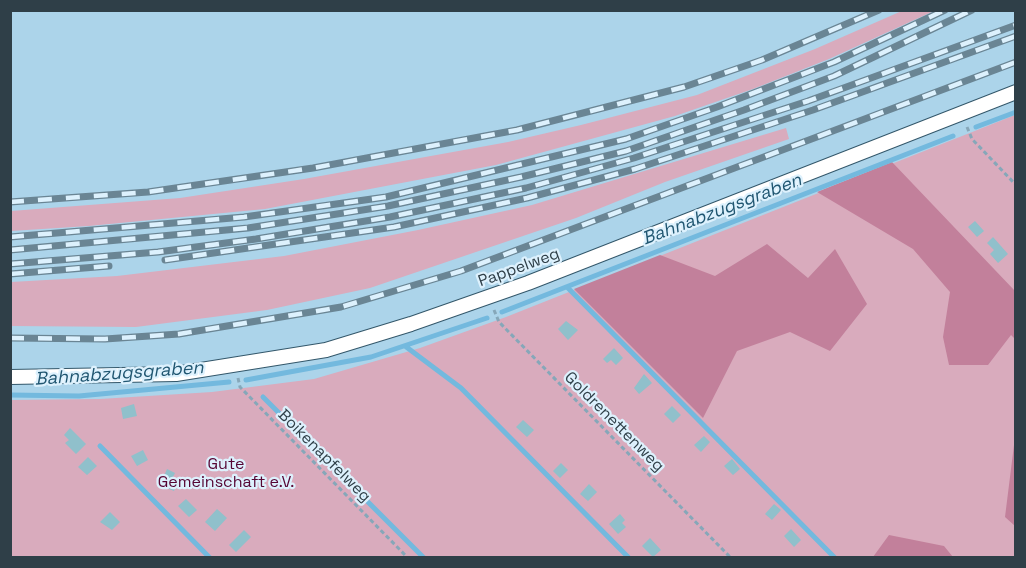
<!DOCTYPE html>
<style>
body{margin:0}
#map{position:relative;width:1026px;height:568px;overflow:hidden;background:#acd4ea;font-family:"Space Grotesk",sans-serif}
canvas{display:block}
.frame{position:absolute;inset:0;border:12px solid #2f3f48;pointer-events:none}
</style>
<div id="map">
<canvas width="1026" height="568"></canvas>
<div class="frame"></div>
</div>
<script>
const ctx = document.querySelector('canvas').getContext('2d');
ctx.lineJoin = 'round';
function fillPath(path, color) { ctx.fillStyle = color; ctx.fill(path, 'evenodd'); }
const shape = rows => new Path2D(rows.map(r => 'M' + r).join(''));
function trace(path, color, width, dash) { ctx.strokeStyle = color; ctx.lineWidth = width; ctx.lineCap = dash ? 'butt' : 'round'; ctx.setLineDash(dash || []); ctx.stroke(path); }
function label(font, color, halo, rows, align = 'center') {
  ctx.font = font + ' "Space Grotesk",sans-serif'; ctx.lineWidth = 4.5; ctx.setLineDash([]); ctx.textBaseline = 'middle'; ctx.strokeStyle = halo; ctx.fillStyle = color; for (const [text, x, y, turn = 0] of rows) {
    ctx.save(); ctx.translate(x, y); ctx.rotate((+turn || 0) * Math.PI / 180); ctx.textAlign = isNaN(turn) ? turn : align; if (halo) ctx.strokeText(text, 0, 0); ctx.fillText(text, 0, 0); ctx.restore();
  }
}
const green = shape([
 [904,10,934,11,829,59,753,89,675,116,496,165,265,209,89,226,11,231,11,211,180,198,304,179,508,142,581,125,697,95,815,49],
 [1015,115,1015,557,11,558,11,400,100,399,212,392,314,379,420,348,506,317],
 [786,128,789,139,665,182,576,218,370,288,267,310,136,327,11,326,11,282,117,276,284,256,418,230,532,205]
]);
const forest = shape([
 [892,162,1015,291,1015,339,1011,335,988,365,949,365,943,337,950,292,913,249,817,192],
 [767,244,808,278,835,249,867,304,830,351,790,332,737,351,703,418,574,289,660,255,715,276],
 [1015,437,1015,526,1005,517],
 [889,535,944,546,953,557,873,557]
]);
const stream = shape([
 [976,127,1016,112],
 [567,287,835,558],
 [502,312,953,136],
 [405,346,461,388,629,558],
 [246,380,371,357,487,318],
 [10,395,79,396,229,382],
 [263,397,424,558],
 [100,446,210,558]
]);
const building = shape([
 [975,221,984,231,977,237,968,227],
 [993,237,1008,254,998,263,990,254,994,250,987,243],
 [566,321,578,330,568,340,558,329],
 [614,348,623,358,616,365,611,360,607,363,603,359],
 [644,374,652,383,639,394,634,388],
 [134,404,137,416,123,419,121,408],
 [672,406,681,415,673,423,664,414],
 [523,420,534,430,527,437,516,427],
 [70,428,86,444,76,454,65,443,69,440,64,435],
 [704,436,710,442,701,452,694,445],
 [143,450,148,460,137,466,131,456],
 [88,457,97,466,87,475,78,467],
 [732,459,740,469,733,475,724,466],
 [561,463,568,470,560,478,553,471],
 [167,469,175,473,173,477,179,480,174,491,160,485],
 [589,484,597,492,588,501,580,494],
 [186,499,197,510,189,517,178,506],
 [774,504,781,510,772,520,765,514],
 [217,509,227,518,215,531,205,522],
 [110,512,120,522,112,530,100,522],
 [620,514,625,520,622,523,626,527,618,534,609,524],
 [791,529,801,540,794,547,784,536],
 [244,530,251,537,236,552,229,545],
 [650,538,661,550,653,557,642,546]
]);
const path = shape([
 [967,127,972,139,1016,185],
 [494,310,499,322,731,558],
 [238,378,240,387,408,558]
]);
const street = shape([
 [10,377,176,374,326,350,411,324,528,283,1016,92]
]);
const rail = shape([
 [10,202,148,192,313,168,517,130,684,87,762,60,879,10],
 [10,237,244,217,386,197,518,165,626,139,717,107,834,62,945,10],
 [10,250,248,228,388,206,521,177,626,151,744,110,834,76,972,10],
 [165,260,394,227,527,198,635,169,813,110,1016,36],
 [10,264,158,252,256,239,390,217,526,188,634,158,808,101,1016,25],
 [10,274,109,266],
 [10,338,105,339,179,334,341,307,461,271,1016,62]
]);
const streetNames = [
 ["Pappelweg",519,268,-20],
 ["Goldrenettenweg",614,422,45],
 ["Boikenapfelweg",324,456,45]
];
const parkNames = [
 ["Gute",226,465],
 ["Gemeinschaft e.V.",226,483]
];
const waterNames = [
 ["Bahnabzugsgraben",722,210,-21],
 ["Bahnabzugsgraben",119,374,-4]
];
fillPath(green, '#d9abbd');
fillPath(forest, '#c2809b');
trace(stream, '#73b9de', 5);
fillPath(building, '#90c0cb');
trace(street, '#33576a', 16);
trace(path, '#86a7b9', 3, [4.5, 3]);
trace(street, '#fff', 14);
trace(rail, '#6a8594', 7);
trace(rail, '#ddf1fd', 4.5, [14]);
label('16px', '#2f3f48', '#ddf1fd', streetNames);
label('16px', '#560533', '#ddf1fd', parkNames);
label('italic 18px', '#205671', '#ddf1fd', waterNames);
</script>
